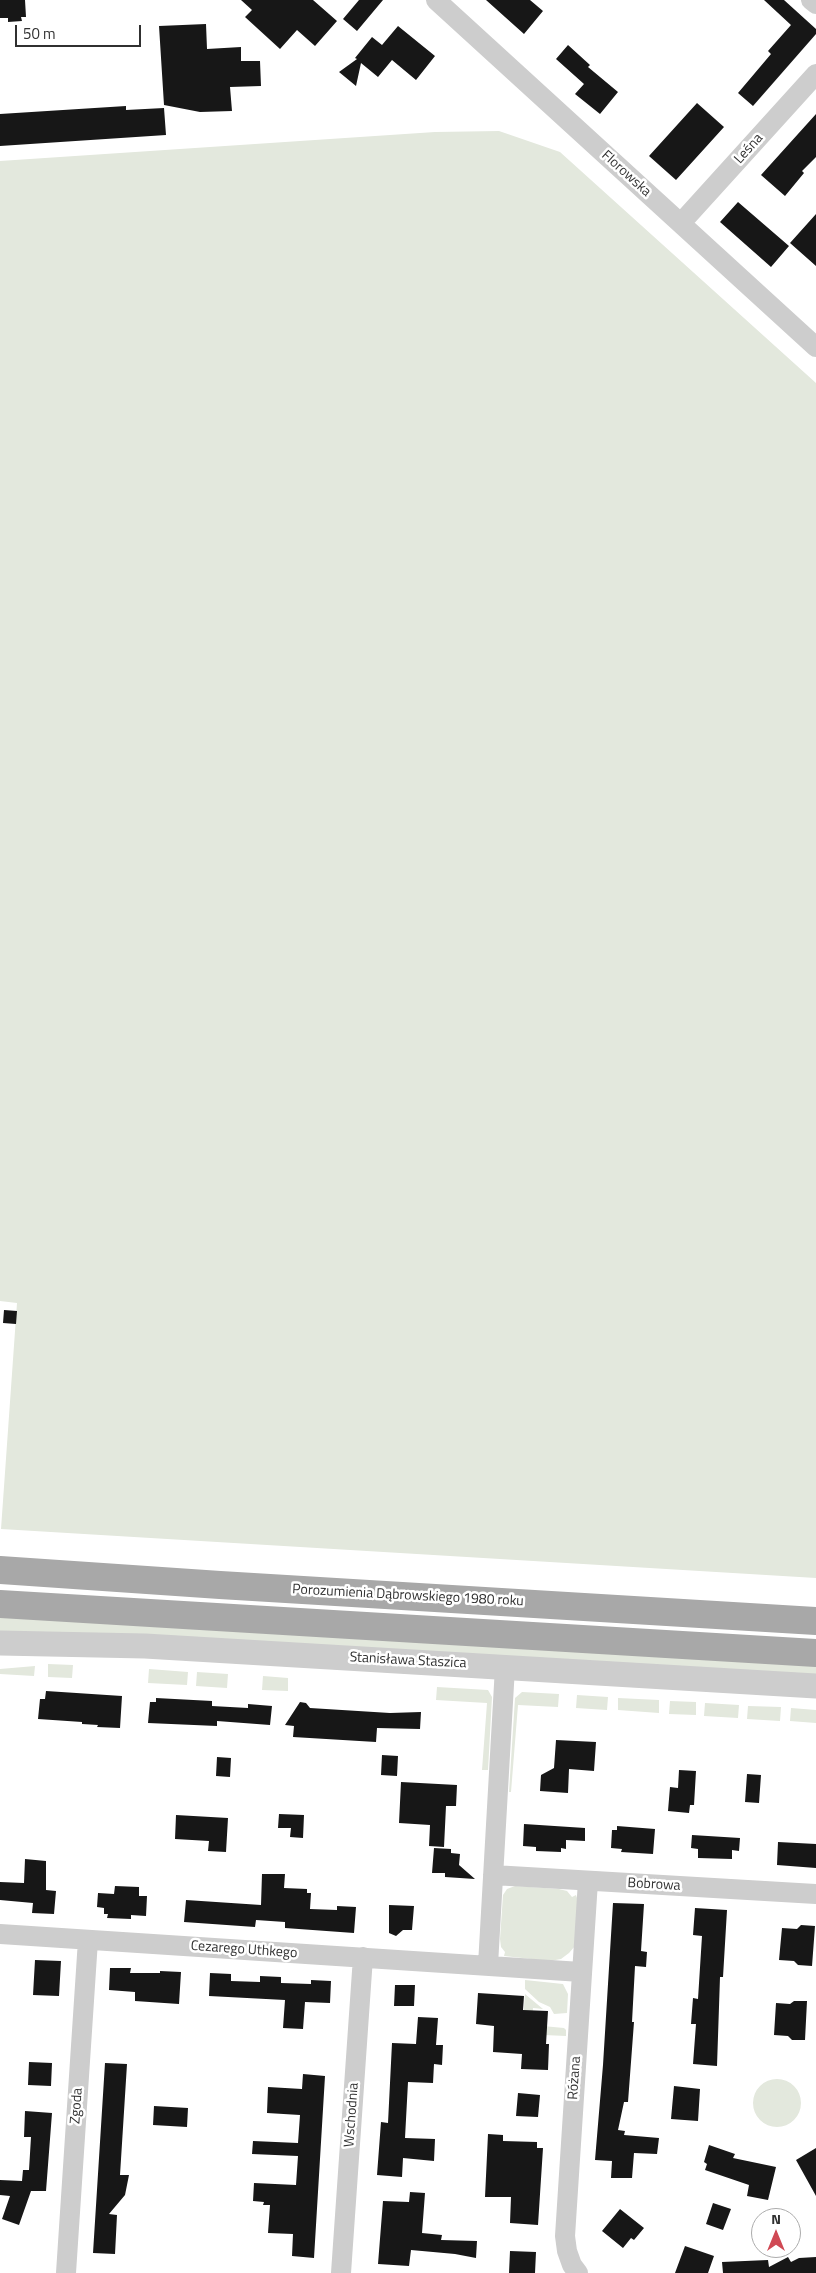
<!DOCTYPE html>
<meta charset="utf-8">
<style>
body{margin:0}
#map{position:relative;width:816px;height:2273px;overflow:hidden;background:#fff;font-family:"Titillium Web",sans-serif}
canvas{display:block}
.north{position:absolute;left:751px;top:2208px;width:50px;height:50px;box-sizing:border-box;background:#fff;border:1px solid #acacac;border-radius:50%;rotate:0deg;font-size:14px;font-weight:700;line-height:20px;text-align:center;color:#303030}
.north::after{content:'';display:block;margin:auto;width:18px;height:22px;background:#d04954;clip-path:polygon(50% 0,100% 100%,50% 72%,0 100%)}
.scale{position:absolute;left:15px;top:25px;width:126px;height:22px;box-sizing:border-box;border:2px solid #303030;border-top:0;padding-left:6px;font-size:15px;line-height:18px;white-space:nowrap;color:#303030;-webkit-text-stroke:4px #fff;paint-order:stroke}
</style>
<div id="map">
<canvas width="816" height="2273"></canvas>
<div class="north">N</div>
<div class="scale">50 m</div>
</div>
<script>
const ctx = document.querySelector('canvas').getContext('2d');
ctx.lineJoin = 'round';
function fillPath(path, color) { ctx.fillStyle = color; ctx.fill(path, 'evenodd'); }
const shape = rows => new Path2D(rows.map(r => 'M' + r).join(''));
function trace(path, color, width, dash) { ctx.strokeStyle = color; ctx.lineWidth = width; ctx.lineCap = dash ? 'butt' : 'round'; ctx.setLineDash(dash || []); ctx.stroke(path); }
function label(font, color, halo, rows, align = 'center') {
  ctx.font = font + ' "Titillium Web",sans-serif'; ctx.lineWidth = 5; ctx.setLineDash([]); ctx.textBaseline = 'middle'; ctx.strokeStyle = halo; ctx.fillStyle = color; for (const [text, x, y, turn = 0] of rows) {
    ctx.save(); ctx.translate(x, y); ctx.rotate((+turn || 0) * Math.PI / 180); ctx.textAlign = isNaN(turn) ? turn : align; if (halo) ctx.strokeText(text, 0, 0); ctx.fillText(text, 0, 0); ctx.restore();
  }
}
const green = shape([
 [499,131,560,152,816,383,816,1578,1,1529,17,1303,0,1301,0,161,435,132],
 [0,1615,816,1664,816,1677,0,1634],
 [48,1664,73,1665,72,1678,48,1677],
 [35,1666,34,1676,0,1674,0,1669],
 [149,1669,188,1672,187,1685,148,1683],
 [197,1672,228,1674,227,1688,196,1686],
 [263,1676,288,1678,288,1691,262,1690],
 [437,1687,488,1690,492,1697,488,1770,482,1770,487,1703,436,1700],
 [522,1692,559,1694,558,1707,518,1705,511,1792,509,1792,515,1698],
 [577,1695,608,1697,607,1710,576,1708],
 [618,1698,659,1700,659,1713,618,1710],
 [670,1701,696,1702,696,1715,669,1714],
 [705,1703,739,1705,738,1718,704,1716],
 [748,1706,781,1707,780,1721,747,1719],
 [791,1708,816,1710,816,1723,790,1721],
 [515,1886,559,1889,567,1891,572,1897,576,1895,578,1901,575,1946,569,1953,561,1959,550,1961,504,1956,505,1952,501,1947,500,1939,503,1895,507,1889],
 [525,1980,563,1984,568,1994,567,2013,554,2014,550,2007,539,2002,525,1989],
 [525,1994,543,2009,533,2008,532,2025,564,2028,566,2030,566,2036,522,2034],
 '753 2103a24 24 0 1 1 48 0a24 24 0 1 1-48 0Z'
]);
const building = shape([
 [0,0,25,0,26,17,21,17,22,21,8,22,8,18,0,18],
 [241,0,313,0,337,21,315,46,297,30,280,49,245,17,252,10],
 [359,0,383,0,357,31,343,19],
 [486,0,530,0,543,11,524,34],
 [764,0,784,0,816,29,816,34,753,106,738,93,771,54,768,51,791,25],
 [206,24,207,49,241,47,241,61,260,61,261,86,230,87,232,111,200,112,164,105,159,26],
 [398,26,435,56,416,80,392,60,378,77,361,63,356,86,339,72,357,59,355,58,372,37,382,45],
 [568,45,590,65,588,67,618,92,600,114,575,94,584,84,556,59],
 [697,103,724,127,676,180,649,156],
 [126,106,126,110,164,108,166,135,0,146,0,114],
 [816,114,816,157,802,171,804,173,785,196,761,175],
 [738,202,789,246,771,267,720,222],
 [816,214,816,266,790,243],
 [4,1310,17,1311,16,1324,3,1323],
 [46,1691,122,1696,120,1728,97,1727,98,1725,82,1724,82,1722,38,1719,40,1699,45,1699],
 [156,1698,212,1701,212,1706,248,1708,248,1704,272,1706,270,1725,217,1721,217,1726,148,1723,150,1702,156,1702],
 [300,1702,306,1703,310,1708,390,1713,421,1712,420,1729,377,1728,376,1742,293,1737,294,1726,285,1725],
 [556,1740,596,1742,594,1771,569,1769,568,1793,540,1791,541,1775,554,1768],
 [382,1755,398,1756,397,1776,381,1775],
 [217,1757,231,1758,230,1777,216,1776],
 [679,1770,696,1771,694,1805,690,1805,689,1813,668,1811,670,1787,678,1788],
 [747,1774,761,1775,759,1803,745,1802],
 [401,1782,457,1785,456,1806,446,1806,444,1847,429,1846,430,1825,399,1823],
 [279,1814,304,1815,303,1838,290,1837,291,1828,278,1828],
 [176,1815,228,1818,226,1852,208,1851,209,1841,175,1839],
 [524,1824,585,1828,585,1841,566,1840,566,1849,561,1848,561,1852,536,1851,536,1847,523,1846],
 [617,1826,655,1829,653,1854,621,1852,622,1849,611,1848,612,1830,617,1830],
 [692,1835,740,1838,739,1851,732,1850,732,1859,698,1858,698,1849,691,1848],
 [778,1842,816,1844,816,1868,777,1865],
 [434,1848,451,1849,451,1853,460,1854,459,1865,475,1879,445,1877,445,1873,432,1873],
 [25,1859,46,1861,46,1890,56,1891,54,1914,32,1913,33,1903,0,1900,0,1882,24,1883],
 [262,1874,285,1874,284,1888,307,1889,307,1893,311,1893,310,1909,337,1910,337,1906,356,1907,354,1933,285,1928,285,1922,256,1920,255,1927,184,1922,186,1900,261,1905],
 [115,1886,139,1887,139,1896,147,1896,146,1916,131,1915,131,1919,107,1918,108,1914,104,1914,104,1908,97,1907,98,1893,114,1894],
 [613,1903,644,1904,641,1951,647,1952,646,1967,635,1966,632,2022,634,2022,628,2102,624,2102,618,2130,625,2131,624,2135,659,2138,657,2154,634,2153,632,2178,611,2178,612,2161,595,2160,603,2065],
 [389,1905,414,1906,412,1930,403,1930,396,1936,389,1933],
 [695,1908,727,1910,723,1977,720,1977,717,2066,693,2064,696,2024,691,2024,693,1998,698,1999,702,1936,693,1935],
 [801,1925,815,1926,812,1966,798,1965,794,1961,779,1960,782,1928,797,1929],
 [35,1960,61,1961,59,1996,33,1995],
 [110,1968,131,1968,130,1973,160,1973,160,1971,181,1972,179,2004,135,2001,135,1992,109,1990],
 [210,1973,231,1974,231,1981,260,1982,260,1976,281,1977,281,1983,311,1984,311,1980,331,1981,330,2003,305,2002,303,2029,283,2028,285,2000,209,1996],
 [395,1985,415,1985,414,2006,394,2006],
 [478,1993,524,1996,523,2010,548,2011,546,2044,549,2044,548,2070,521,2069,522,2054,493,2052,494,2026,476,2024],
 [794,2001,807,2001,805,2040,792,2040,788,2036,774,2035,776,2003,790,2004],
 [418,2017,438,2018,436,2045,443,2045,442,2065,434,2064,433,2083,408,2082,405,2138,435,2139,434,2161,403,2158,402,2177,377,2175,381,2122,388,2123,392,2043,416,2044],
 [29,2062,52,2063,51,2086,28,2085],
 [105,2063,127,2064,120,2175,129,2175,125,2195,109,2214,117,2215,115,2254,93,2253],
 [303,2074,325,2076,314,2258,292,2256,293,2234,268,2233,270,2205,263,2205,264,2202,253,2201,254,2183,296,2185,298,2156,252,2154,253,2141,298,2143,300,2115,267,2113,268,2087,302,2089],
 [674,2086,700,2089,698,2121,671,2119],
 [518,2093,540,2095,538,2117,516,2116],
 [154,2106,188,2108,187,2127,153,2125],
 [25,2111,52,2113,46,2191,31,2191,19,2225,2,2219,10,2196,0,2195,0,2180,22,2181,23,2170,29,2170,31,2137,24,2137],
 [488,2134,503,2135,503,2141,537,2142,537,2148,543,2148,538,2225,510,2223,511,2197,485,2197],
 [709,2145,735,2154,733,2158,776,2167,768,2200,747,2196,749,2185,705,2170,707,2164,704,2162],
 [816,2148,816,2196,796,2160],
 [410,2192,425,2193,422,2233,442,2235,441,2240,477,2241,476,2258,455,2254,411,2250,409,2266,378,2264,383,2201,409,2202],
 [713,2203,731,2209,723,2230,706,2224],
 [620,2209,644,2228,634,2240,631,2238,623,2248,602,2231],
 [685,2246,714,2256,708,2273,675,2273],
 [510,2251,536,2252,535,2273,509,2273],
 [788,2257,791,2262,799,2258,816,2257,816,2273,723,2273,722,2262,768,2260,769,2267]
]);
const minor = shape([
 [436,0,816,347],
 [811,0,816,4],
 [681,223,816,74],
 [493,1875,816,1894],
 [0,1934,581,1972],
 [488,1965,505,1667],
 [66,2273,88,1940],
 [341,2273,363,1957],
 [578,2273,572,2265,567,2251,565,2236,588,1881]
]);
const tertiary = shape([
 [0,1643,145,1646,816,1686]
]);
const primary = shape([
 [0,1570,220,1585,816,1621],
 [0,1604,816,1653]
]);
const streetNames = [
 ["Leśna",749,149,-48],
 ["Florowska",626,174,42],
 ["Porozumienia Dąbrowskiego 1980 roku",408,1596,3],
 ["Stanisława Staszica",408,1661,3],
 ["Bobrowa",654,1885,3],
 ["Cezarego Uthkego",244,1950,4],
 ["Różana",575,2078,-86],
 ["Zgoda",77,2106,-86],
 ["Wschodnia",352,2115,-86]
];
fillPath(green, '#e3e8dd');
fillPath(building, '#171717');
trace(minor, '#cdcdcd', 20);
trace(tertiary, '#cdcdcd', 25);
trace(primary, '#a8a8a8', 28);
label('14px', '#303030', '#fff', streetNames);
</script>
